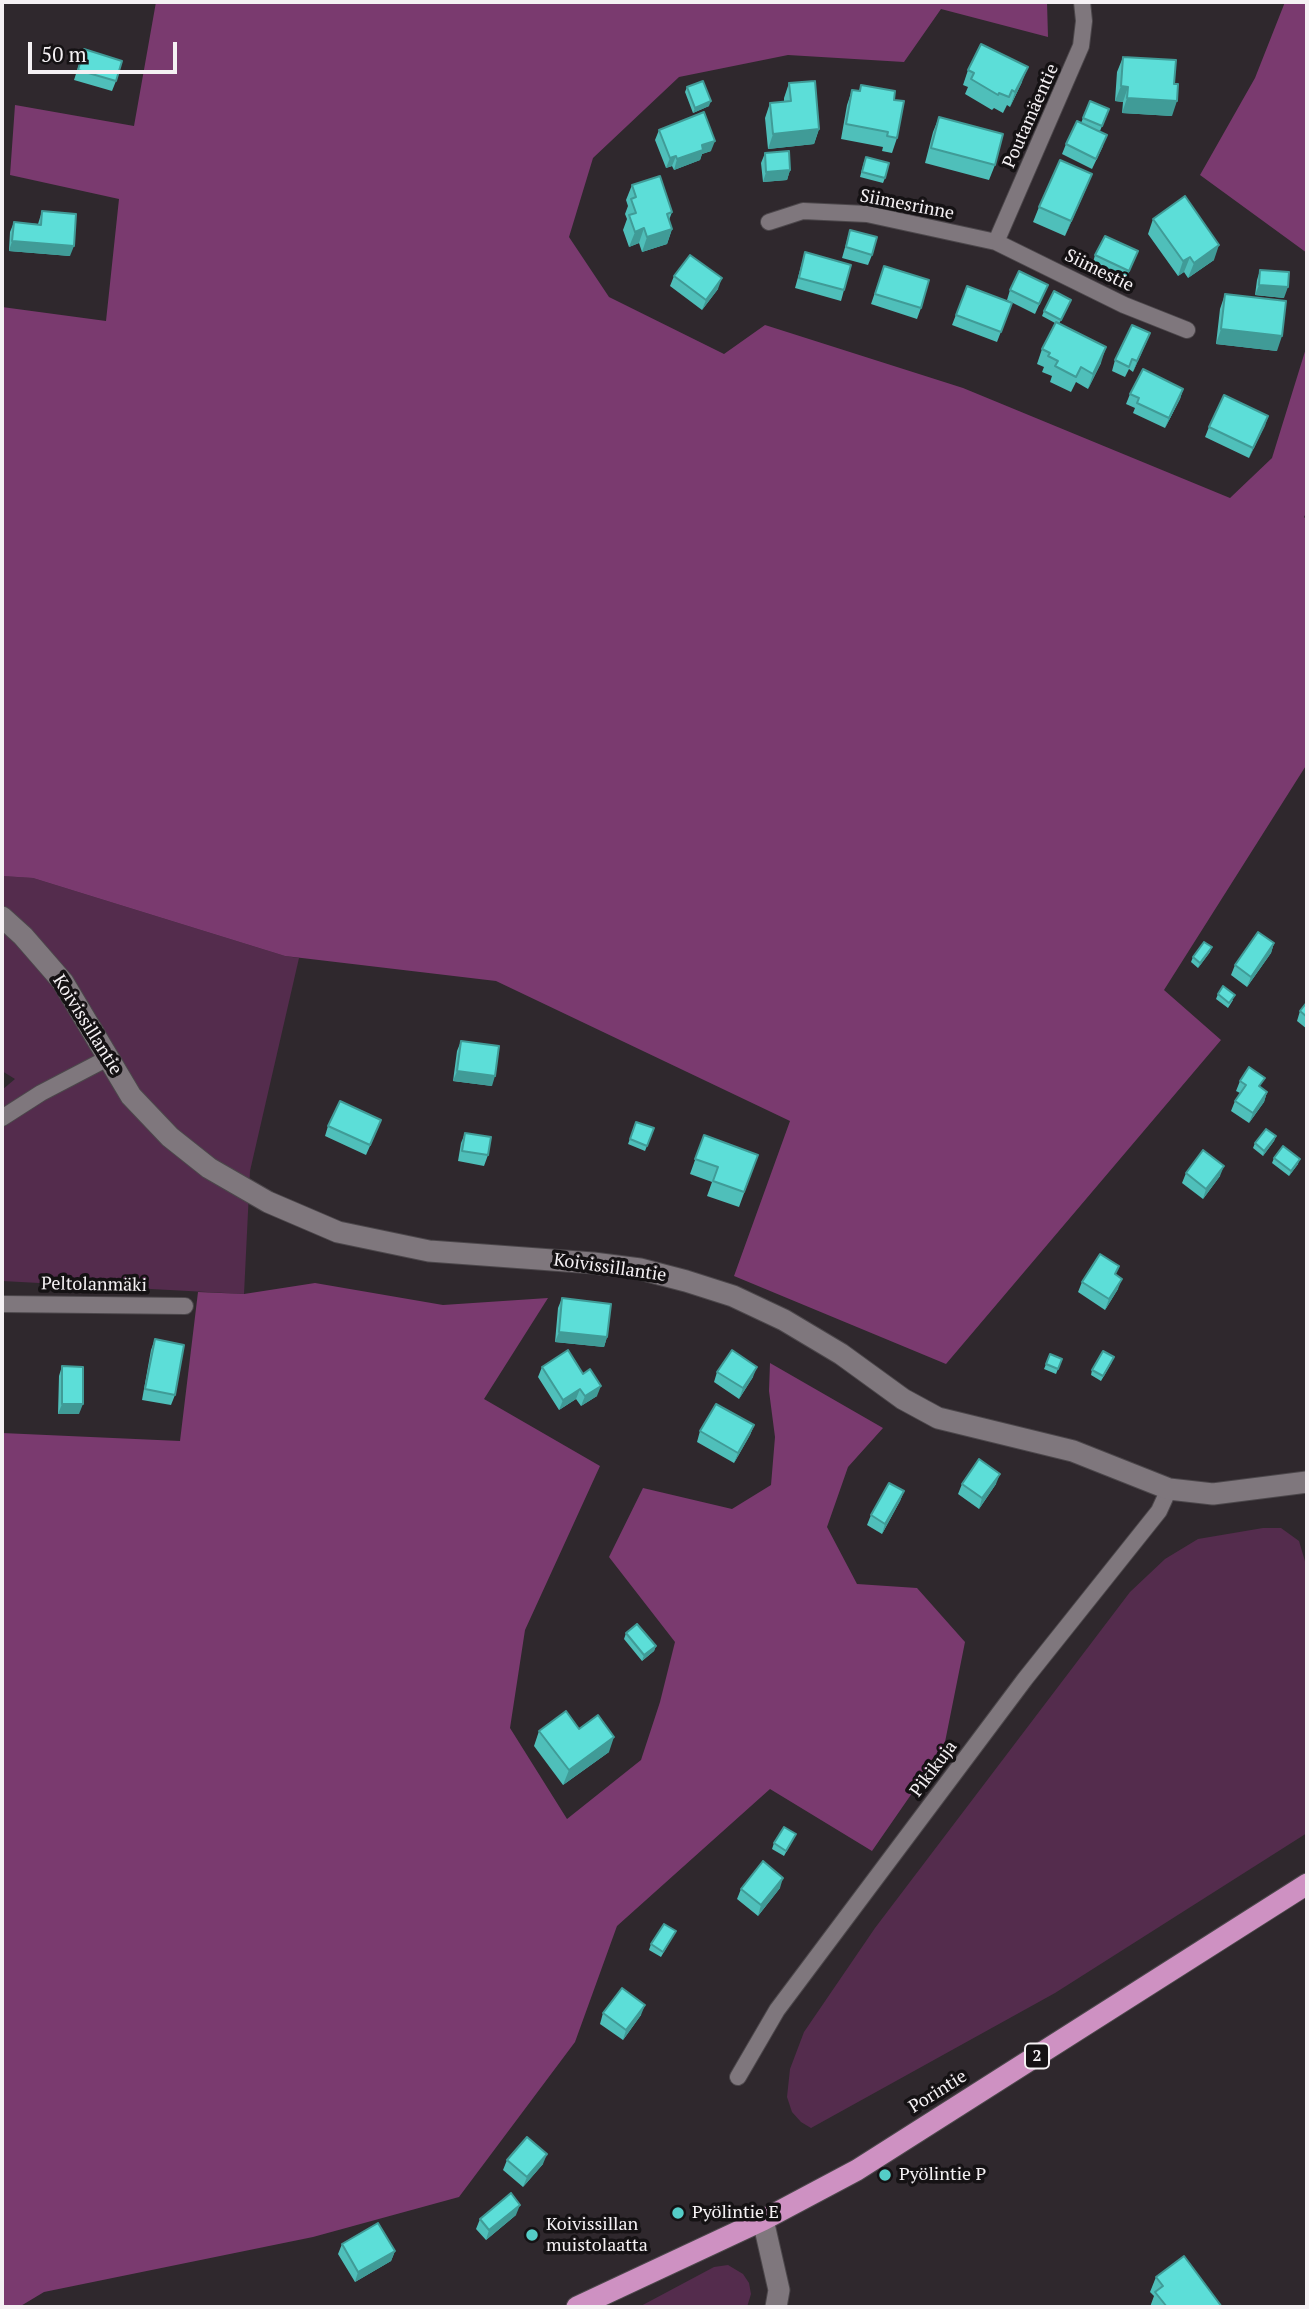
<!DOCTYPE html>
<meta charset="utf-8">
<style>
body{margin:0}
#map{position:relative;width:1309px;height:2309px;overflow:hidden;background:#2f282d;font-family:"PT Serif",serif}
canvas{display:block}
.frame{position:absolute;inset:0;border:4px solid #f5f1f4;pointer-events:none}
.scale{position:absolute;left:28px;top:42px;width:149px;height:32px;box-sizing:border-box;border:4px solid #f5f1f4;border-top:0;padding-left:9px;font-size:21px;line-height:24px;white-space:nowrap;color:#f5f1f4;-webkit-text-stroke:5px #151214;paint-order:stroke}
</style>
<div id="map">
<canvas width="1309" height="2309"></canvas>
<div class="frame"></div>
<div class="scale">50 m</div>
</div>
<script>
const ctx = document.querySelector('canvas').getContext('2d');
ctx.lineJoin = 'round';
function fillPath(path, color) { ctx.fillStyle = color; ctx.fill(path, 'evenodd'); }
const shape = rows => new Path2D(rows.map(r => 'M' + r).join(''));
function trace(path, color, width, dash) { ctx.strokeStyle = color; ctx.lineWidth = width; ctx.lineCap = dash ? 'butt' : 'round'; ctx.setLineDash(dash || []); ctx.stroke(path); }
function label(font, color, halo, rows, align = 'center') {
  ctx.font = font + ' "PT Serif",serif'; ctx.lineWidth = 7; ctx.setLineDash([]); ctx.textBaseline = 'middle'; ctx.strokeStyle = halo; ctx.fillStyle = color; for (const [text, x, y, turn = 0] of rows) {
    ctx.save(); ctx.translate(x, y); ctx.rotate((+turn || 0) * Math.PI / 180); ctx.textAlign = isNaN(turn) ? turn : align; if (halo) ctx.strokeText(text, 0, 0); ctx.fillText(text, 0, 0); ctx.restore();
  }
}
const green = shape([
 [2,876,33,878,285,956,299,958,250,1171,244,1294,2,1281,2,1090,15,1079,2,1071],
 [1263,1528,1281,1528,1299,1541,1307,1568,1307,1833,1055,1993,811,2128,801,2122,792,2112,787,2097,790,2069,804,2032,875,1928,1130,1592,1165,1559,1198,1539],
 [728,2265,743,2274,749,2283,751,2294,747,2307,639,2307,714,2267]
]);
const forest = shape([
 [156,2,1047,2,1048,37,941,9,904,62,788,55,679,77,593,158,569,237,609,297,724,354,765,325,963,388,1230,498,1272,458,1307,345,1307,511,1304,517,1307,520,1307,764,1164,990,1221,1040,946,1364,734,1276,790,1121,496,981,285,956,33,878,2,876,2,307,106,321,119,199,10,175,15,105,134,126],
 [1285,2,1307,2,1307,253,1200,175,1255,78],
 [315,1283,443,1305,548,1298,484,1399,600,1466,525,1630,510,1728,567,1819,641,1760,660,1702,675,1642,609,1557,643,1488,732,1509,771,1485,775,1437,769,1391,770,1363,883,1428,848,1467,827,1527,857,1584,917,1588,965,1642,944,1747,872,1851,770,1789,617,1926,575,2042,459,2197,313,2237,44,2292,19,2307,2,2307,2,1433,180,1441,198,1292,244,1294]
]);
const street = shape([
 [769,222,803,211,867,214,996,242,1124,305,1187,330],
 [996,242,1081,46,1084,21,1082,2],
 [2,1118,41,1093,108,1058],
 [2,1304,185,1306],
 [738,2077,777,2010,1025,1679,1159,1511,1169,1489]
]);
const secondary = shape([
 [2,917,23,936,63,982,131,1096,170,1137,209,1168,268,1202,338,1232,429,1251,593,1263,640,1269,686,1281,733,1296,784,1320,841,1354,903,1399,938,1418,1073,1451,1169,1489,1213,1494,1307,1482],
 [763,2220,779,2290,776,2307]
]);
const highway = shape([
 [577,2307,763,2220,857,2170,1307,1884]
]);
const wall = shape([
 [84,49,116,81,112,91,74,80],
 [1123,57,1172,116,1122,113,1123,102,1115,101,1117,72],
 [968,70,1022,82,1010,107,1007,105,1003,113,994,108,992,110,965,94,968,87,963,85],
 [789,83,819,129,814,144,768,149,765,118,770,103,784,102,784,98],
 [861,85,894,100,897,138,892,153,882,151,883,147,841,139,847,105,852,90,859,91],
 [687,87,709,106,693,113,685,92],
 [1090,101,1109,109,1100,131,1089,127,1103,146,1092,169,1062,154,1066,144,1081,123],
 [939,117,995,165,989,180,925,163,933,132],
 [659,130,711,151,702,154,700,160,674,170,672,166,666,168,655,140],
 [765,153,790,170,787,180,763,182,761,163],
 [864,162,885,178,883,183,860,177],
 [1092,174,1065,236,1033,222,1039,207],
 [632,185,672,212,669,220,672,229,667,244,642,252,639,243,629,247,623,230,627,219,625,214,628,206,626,200],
 [42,211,70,256,9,251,10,232,14,222,38,224],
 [1153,219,1214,260,1188,278,1184,272,1178,276,1148,234],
 [850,230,872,255,868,265,842,258],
 [1138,251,1125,281,1092,266,1095,255],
 [805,252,844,290,841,301,795,288],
 [884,266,921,308,917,319,871,304],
 [1260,270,1284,298,1255,295,1257,280],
 [674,276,718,289,702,310,670,286],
 [1048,285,1035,314,1007,300,1010,290],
 [967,286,1012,303,997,342,952,325],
 [1225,294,1277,351,1216,344,1220,309],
 [1071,300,1059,324,1101,363,1088,389,1076,382,1071,392,1050,382,1052,376,1042,372,1044,367,1037,364,1042,349,1055,323,1042,316,1044,311],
 [1150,333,1133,372,1129,369,1125,377,1112,371,1115,360],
 [1183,389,1180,399,1165,428,1133,413,1135,408,1126,404,1130,394],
 [1268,416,1249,458,1205,437,1209,427],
 [1274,943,1271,953,1247,987,1231,975,1235,965],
 [1210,952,1198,968,1191,962,1193,957],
 [1218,994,1233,1000,1228,1008,1216,999],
 [1307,1002,1307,1029,1297,1021,1300,1011],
 [461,1041,492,1086,453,1081,457,1051],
 [1240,1081,1261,1088,1267,1092,1264,1102,1249,1123,1231,1111,1235,1101,1240,1093,1236,1091],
 [636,1122,654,1128,645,1151,628,1144],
 [328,1126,377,1130,366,1155,325,1136],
 [465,1133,488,1155,484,1166,458,1161,461,1143],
 [704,1135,758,1155,739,1207,707,1196,712,1182,690,1174],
 [1276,1136,1274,1141,1263,1156,1253,1148,1255,1143],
 [1274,1158,1298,1164,1289,1176,1272,1163],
 [1186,1173,1220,1176,1203,1199,1182,1183],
 [1116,1275,1118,1289,1105,1310,1078,1292,1082,1282],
 [562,1298,607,1337,604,1347,555,1342,558,1308],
 [155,1339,175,1395,171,1405,142,1400,151,1350],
 [1050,1354,1062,1359,1056,1374,1044,1369],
 [1112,1362,1101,1381,1091,1375,1092,1370],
 [62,1366,79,1414,58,1414,59,1376],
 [542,1367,583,1374,597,1396,581,1406,576,1399,559,1410,538,1377],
 [717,1372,753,1377,739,1399,714,1382],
 [754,1425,750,1435,734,1463,697,1442,700,1431],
 [962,1484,996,1484,979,1509,958,1494],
 [904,1491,900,1501,882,1534,867,1525,871,1515],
 [626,1633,656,1646,654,1651,642,1661,624,1639],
 [539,1731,609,1752,563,1785,534,1746],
 [796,1834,784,1856,772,1849,774,1843],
 [780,1888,758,1916,737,1899,741,1889],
 [676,1931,661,1957,649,1950,651,1944],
 [603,2013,641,2015,623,2040,600,2024],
 [507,2160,543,2164,523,2187,503,2170],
 [516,2215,486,2240,476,2229,480,2219],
 [342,2244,395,2251,391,2261,355,2282,338,2254],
 [1156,2277,1222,2307,1150,2307,1154,2296,1150,2292]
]);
const shadedWall = shape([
 [1028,67,1022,82,1010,107,1015,92],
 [1121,86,1128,87,1123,102,1115,101],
 [1127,98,1177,101,1172,116,1122,113],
 [711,101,709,106,693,113,695,108],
 [819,129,814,144,768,149,773,134],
 [715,141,711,151,702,154,700,160,674,170,677,159,702,145],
 [676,156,672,166,666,168,670,158],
 [790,170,787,180,763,182,766,172],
 [1092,174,1086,189,1065,236,1071,221],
 [644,228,639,243,629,247,635,232],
 [672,229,667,244,642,252,647,237],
 [12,241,74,246,70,256,9,251],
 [1219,245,1214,260,1188,278,1194,263],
 [1190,257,1184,272,1178,276,1183,261],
 [722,278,718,289,702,310,706,300],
 [1259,285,1288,287,1284,298,1255,295],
 [1221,329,1282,336,1277,351,1216,344],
 [1150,333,1146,343,1133,372,1137,361],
 [1106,347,1101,363,1088,389,1093,374],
 [1183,389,1180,399,1165,428,1169,418],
 [1268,416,1265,426,1249,458,1253,448],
 [1274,943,1271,953,1247,987,1251,977],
 [1212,947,1210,952,1198,968,1200,963],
 [457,1071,495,1076,492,1086,453,1081],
 [1267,1092,1264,1102,1249,1123,1253,1113],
 [1276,1136,1274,1141,1263,1156,1264,1151],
 [1300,1159,1298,1164,1289,1176,1291,1171],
 [1224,1166,1220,1176,1203,1199,1206,1189],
 [1122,1279,1118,1289,1105,1310,1109,1299],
 [559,1332,607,1337,604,1347,555,1342],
 [757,1367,753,1377,739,1399,743,1388],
 [601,1386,597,1396,581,1406,585,1396],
 [580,1389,576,1399,559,1410,563,1400],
 [62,1404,83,1404,79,1414,58,1414],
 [754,1425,750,1435,734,1463,738,1453],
 [1000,1474,996,1484,979,1509,982,1498],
 [904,1491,900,1501,882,1534,885,1524],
 [656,1646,654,1651,642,1661,644,1655],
 [614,1737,609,1752,563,1785,569,1770],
 [783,1878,780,1888,758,1916,761,1905],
 [645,2005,641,2015,623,2040,626,2030],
 [547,2154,543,2164,523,2187,527,2177],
 [520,2205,516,2215,486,2240,489,2230],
 [395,2251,391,2261,355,2282,358,2272]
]);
const building = shape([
 [981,44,1028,67,1015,92,1012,90,1009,97,999,93,998,95,971,79,974,73,968,70,981,44],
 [84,49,122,61,116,81,78,70,84,49],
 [1123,57,1176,60,1174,84,1178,84,1177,101,1127,98,1128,87,1121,86,1123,57],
 [703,81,711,101,695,108,687,87,703,81],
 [815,81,819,129,773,134,770,103,791,101,789,83,815,81],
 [861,85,895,91,894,100,904,101,897,138,887,136,888,132,846,124,852,90,860,91,861,85],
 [1090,101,1109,109,1102,126,1083,118,1090,101],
 [704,112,715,141,702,145,703,150,677,159,676,156,670,158,659,130,704,112],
 [939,117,1003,134,995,165,931,148,939,117],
 [1077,121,1107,135,1096,159,1066,144,1077,121],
 [789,151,790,170,766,172,765,153,789,151],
 [866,157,889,163,885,178,862,172,866,157],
 [1060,160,1092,174,1071,221,1039,207,1060,160],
 [660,176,672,212,667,214,672,229,647,237,644,228,635,232,629,215,636,213,631,199,636,197,632,185,660,176],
 [1185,196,1219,245,1194,263,1190,257,1183,261,1153,219,1185,196],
 [42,211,76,214,74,246,12,241,14,222,41,225,42,211],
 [850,230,877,237,872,255,846,247,850,230],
 [1105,236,1138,251,1129,271,1095,255,1105,236],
 [805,252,851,265,844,290,799,278,805,252],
 [690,255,722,278,706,300,674,276,690,255],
 [884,266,929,280,921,308,875,294,884,266],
 [1260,270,1289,272,1288,287,1259,285,1260,270],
 [1019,271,1048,285,1039,304,1010,290,1019,271],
 [967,286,1012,303,1001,332,956,315,967,286],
 [1054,291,1071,300,1061,320,1044,311,1054,291],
 [1225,294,1286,301,1282,336,1221,329,1225,294],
 [1056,322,1106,347,1093,374,1081,367,1076,377,1055,366,1058,361,1048,356,1050,353,1042,349,1056,322],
 [1132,325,1150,333,1137,361,1132,359,1129,367,1115,360,1132,325],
 [1143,369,1183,389,1169,418,1137,403,1139,398,1130,394,1143,369],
 [1224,395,1268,416,1253,448,1209,427,1224,395],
 [1258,932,1274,943,1251,977,1235,965,1258,932],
 [1204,942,1212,947,1200,963,1193,957,1204,942],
 [1223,986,1235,995,1229,1003,1218,994,1223,986],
 [1307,1002,1307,1017,1300,1011,1307,1002],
 [461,1041,499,1046,495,1076,457,1071,461,1041],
 [1249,1067,1265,1078,1259,1086,1267,1092,1253,1113,1235,1101,1246,1085,1240,1081,1249,1067],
 [340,1101,381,1120,370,1145,328,1126,340,1101],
 [636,1122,654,1128,647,1146,630,1139,636,1122],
 [1266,1129,1276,1136,1264,1151,1255,1143,1266,1129],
 [465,1133,491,1137,488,1155,462,1151,465,1133],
 [704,1135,758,1155,744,1192,713,1181,718,1167,695,1159,704,1135],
 [1283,1146,1300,1159,1291,1171,1274,1158,1283,1146],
 [1203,1150,1224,1166,1206,1189,1186,1173,1203,1150],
 [1100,1254,1119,1266,1115,1274,1122,1279,1109,1299,1082,1282,1100,1254],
 [562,1298,611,1304,607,1337,559,1332,562,1298],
 [155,1339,184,1345,175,1395,145,1389,155,1339],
 [568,1350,583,1374,590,1369,601,1386,585,1396,580,1389,563,1400,542,1367,568,1350],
 [732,1350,757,1367,743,1388,717,1372,732,1350],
 [1103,1351,1114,1357,1103,1376,1092,1370,1103,1351],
 [1050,1354,1062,1359,1058,1369,1046,1364,1050,1354],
 [62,1366,83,1367,83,1404,62,1404,62,1366],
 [716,1404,754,1425,738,1453,700,1431,716,1404],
 [979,1459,1000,1474,982,1498,962,1484,979,1459],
 [889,1483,904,1491,885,1524,871,1515,889,1483],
 [637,1624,656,1646,644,1655,626,1633,637,1624],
 [566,1711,579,1729,598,1715,614,1737,569,1770,539,1731,566,1711],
 [784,1827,796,1834,786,1851,774,1843,784,1827],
 [763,1861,783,1878,761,1905,741,1889,763,1861],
 [664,1924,676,1931,663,1952,651,1944,664,1924],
 [622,1988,645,2005,626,2030,603,2013,622,1988],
 [527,2137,547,2154,527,2177,507,2160,527,2137],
 [511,2193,520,2205,489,2230,480,2219,511,2193],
 [378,2223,395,2251,358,2272,342,2244,378,2223],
 [1184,2256,1222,2307,1167,2307,1155,2292,1163,2286,1156,2277,1184,2256]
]);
const markers = [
 [885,2175,7,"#54cdc7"],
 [678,2213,7,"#54cdc7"],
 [532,2235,7,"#54cdc7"]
];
const shields = [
 [1037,2056,24]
];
const shieldNames = [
 ["2",1037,2056]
];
const streetNames = [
 ["Poutamäentie",1031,116,-66],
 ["Siimesrinne",907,205,11],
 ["Siimestie",1099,271,26],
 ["Koivissillantie",87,1025,58],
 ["Koivissillantie",610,1268,8],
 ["Peltolanmäki",94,1285,1],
 ["Pikikuja",934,1769,-53],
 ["Porintie",938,2092,-32]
];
const poiNames = [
 ["Pyölintie P",899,2175],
 ["Pyölintie E",692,2213],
 ["Koivissillan",546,2225],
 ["muistolaatta",546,2246]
];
fillPath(green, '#542c4d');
fillPath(forest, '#7a3a6f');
trace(street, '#4c474b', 18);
trace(secondary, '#4c474b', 23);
trace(highway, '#4c474b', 23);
trace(street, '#7f777d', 16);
trace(secondary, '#7f777d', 21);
trace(highway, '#ce91c2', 21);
fillPath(wall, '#4fbfba');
fillPath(shadedWall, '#409b97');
fillPath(building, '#5cded8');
trace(building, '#409b97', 2);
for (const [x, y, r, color] of markers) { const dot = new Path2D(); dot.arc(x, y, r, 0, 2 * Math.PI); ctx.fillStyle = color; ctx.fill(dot); trace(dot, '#151214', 2.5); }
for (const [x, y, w] of shields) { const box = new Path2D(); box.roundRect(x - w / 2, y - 12.5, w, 25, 5); ctx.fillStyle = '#151214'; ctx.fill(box); trace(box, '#f5f1f4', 2); }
label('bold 16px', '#f5f1f4', null, shieldNames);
label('18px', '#f5f1f4', '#151214', streetNames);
label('18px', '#f5f1f4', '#151214', poiNames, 'left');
</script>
